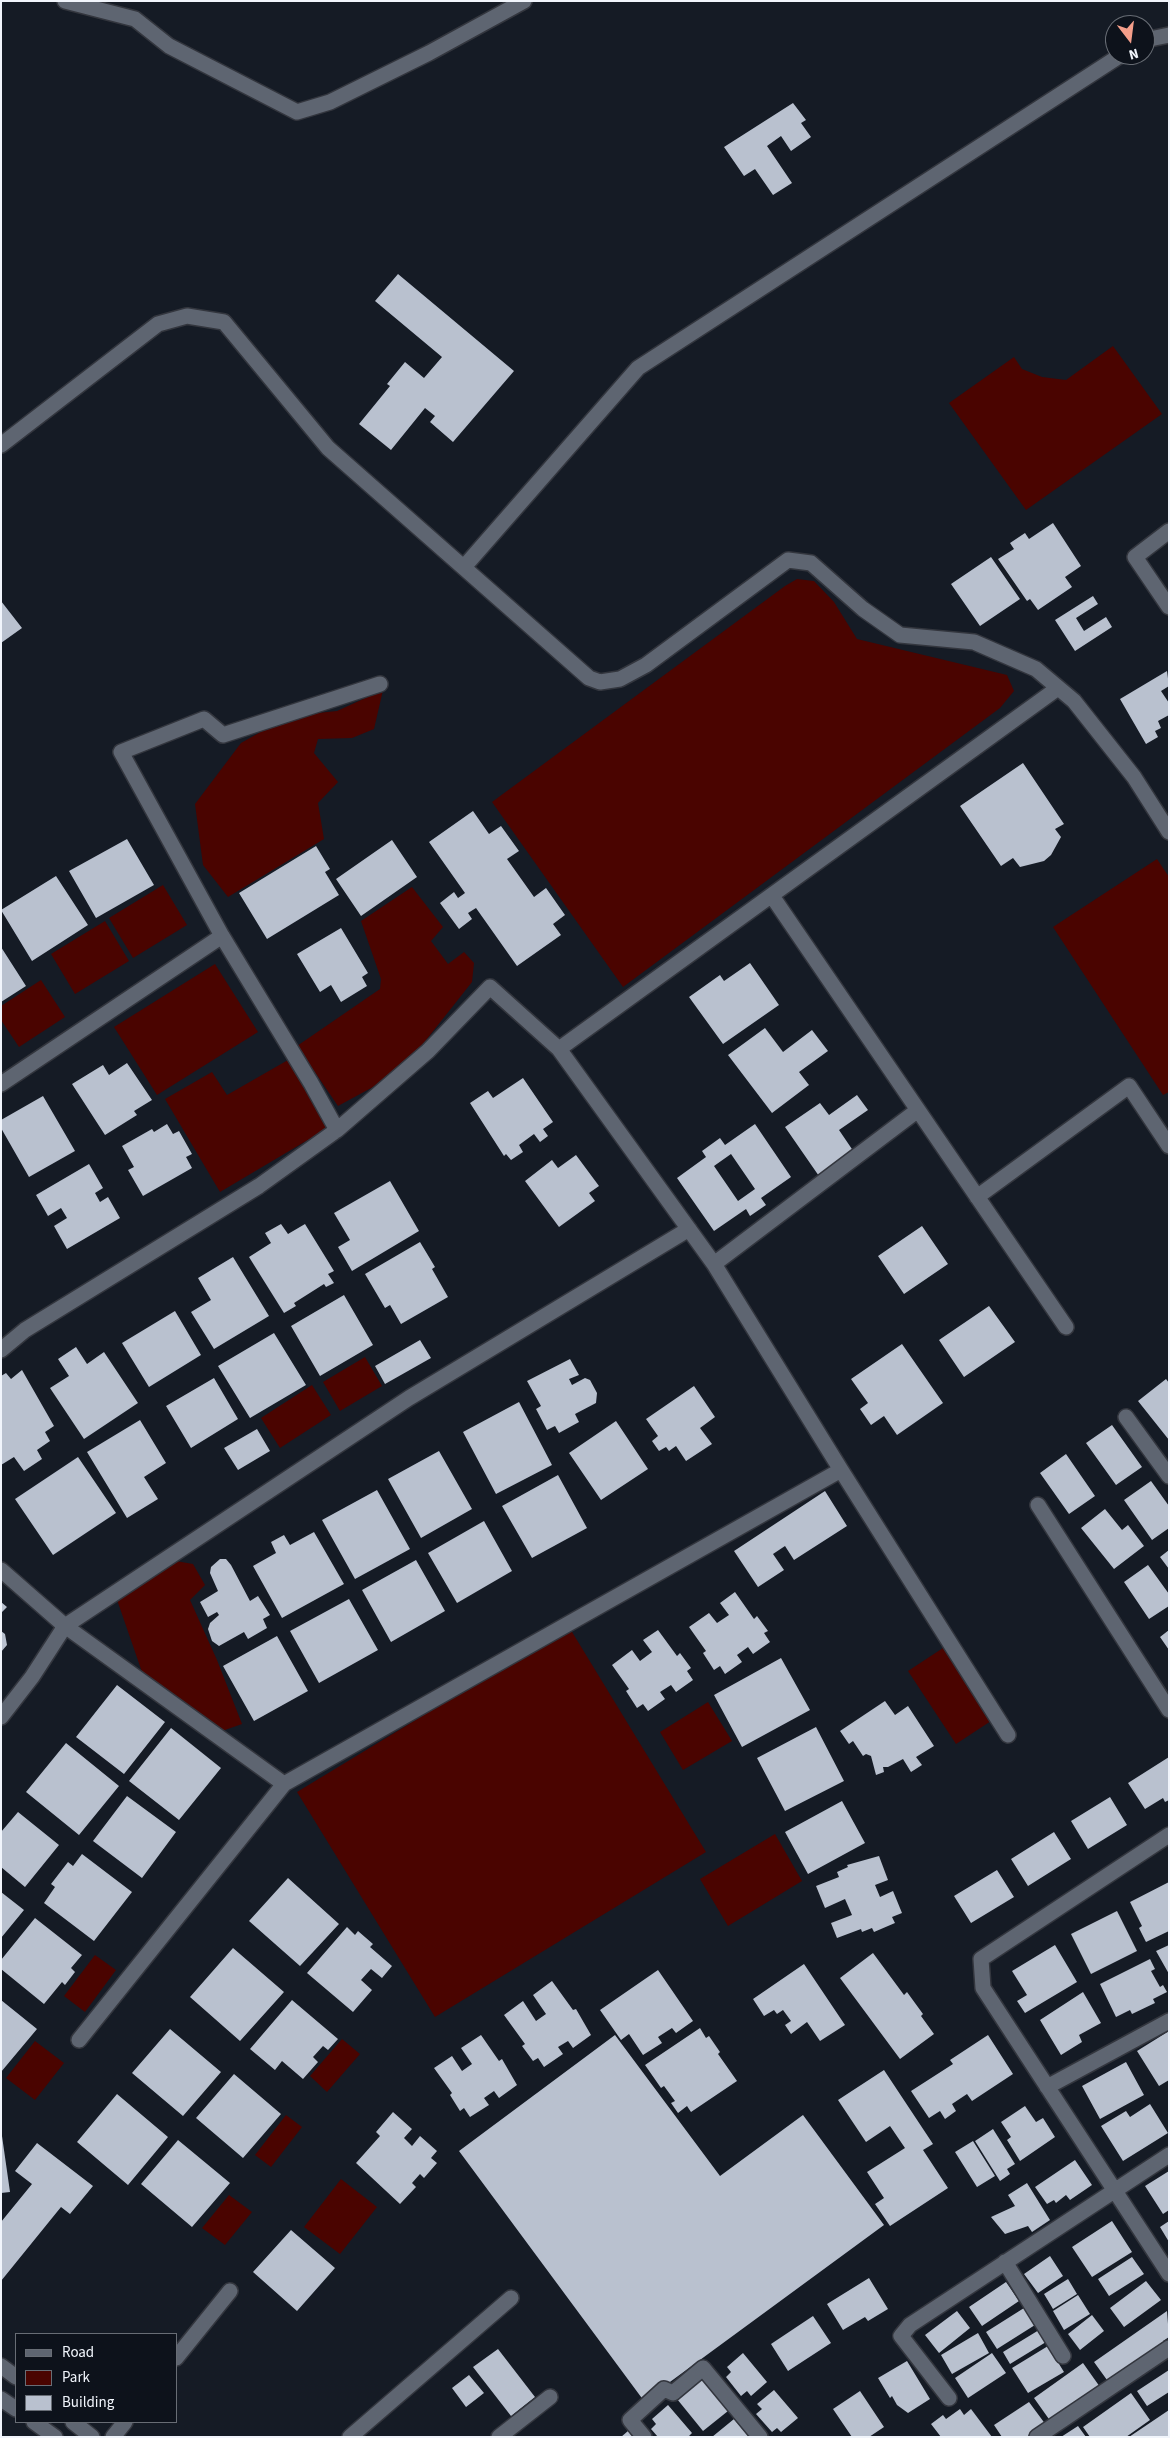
<!DOCTYPE html>
<style>
body{margin:0}
#map{position:relative;width:1170px;height:2438px;overflow:hidden;background:#151b25;font-family:"Source Sans 3",sans-serif}
canvas{display:block}
.frame{position:absolute;inset:0;border:2px solid #f1f5fc;pointer-events:none}
.legend{position:absolute;left:15px;top:2333px;width:162px;height:90px;box-sizing:border-box;background:#0d121b;border:1px solid #686d75;margin:0;padding:6px 9px;list-style:none;font-size:15px;color:#f1f5fc}
.legend li{display:flex;align-items:center;gap:10px;height:25px}
.legend b{width:25px;border:1px solid #686d75}
.north{position:absolute;left:1105px;top:15px;width:50px;height:50px;box-sizing:border-box;background:#0d121b;border:1px solid #686d75;border-radius:50%;rotate:165deg;font-size:14px;font-weight:700;line-height:20px;text-align:center;color:#f1f5fc}
.north::after{content:'';display:block;margin:auto;width:18px;height:22px;background:#f49e8a;clip-path:polygon(50% 0,100% 100%,50% 72%,0 100%)}
</style>
<div id="map">
<canvas width="1170" height="2438"></canvas>
<div class="frame"></div>
<ul class="legend">
<li><b style="height:6px;background:#5e6571"></b>Road</li>
<li><b style="height:14px;background:#4a0400"></b>Park</li>
<li><b style="height:14px;background:#b9c1cf"></b>Building</li>
</ul>
<div class="north">N</div>
</div>
<script>
const ctx = document.querySelector('canvas').getContext('2d');
ctx.lineJoin = 'round';
function fillPath(path, color) { ctx.fillStyle = color; ctx.fill(path, 'evenodd'); }
const shape = rows => new Path2D(rows.map(r => 'M' + r).join(''));
function trace(path, color, width, dash) { ctx.strokeStyle = color; ctx.lineWidth = width; ctx.lineCap = dash ? 'butt' : 'round'; ctx.setLineDash(dash || []); ctx.stroke(path); }
const green = shape([
 [1113,346,1162,414,1026,510,949,403,1014,357,1022,369,1042,377,1066,380],
 [797,579,814,581,834,602,857,639,1007,675,1014,691,1000,708,623,987,492,802,785,586],
 [383,690,374,729,352,738,318,739,314,753,338,782,318,803,324,839,228,897,203,865,195,804,241,743,289,716,337,711],
 [1157,859,1169,877,1169,1092,1163,1095,1053,927],
 [163,885,187,925,133,958,109,918],
 [412,887,443,927,431,941,448,964,464,952,474,963,472,982,415,1054,373,1087,338,1106,297,1046,380,989,381,979,361,921],
 [105,921,129,961,75,994,51,954],
 [215,964,258,1032,157,1095,114,1027],
 [41,980,65,1017,19,1047,1,1020,1,1006],
 [288,1060,328,1128,220,1192,165,1099,212,1072,227,1095],
 [365,1357,382,1386,340,1411,323,1382],
 [312,1385,331,1415,280,1448,261,1418],
 [170,1560,193,1564,205,1585,190,1600,217,1660,242,1724,222,1731,142,1672,115,1594],
 [569,1627,706,1852,435,2017,297,1792],
 [943,1648,991,1721,956,1744,908,1671],
 [708,1702,732,1741,683,1770,660,1732],
 [775,1834,802,1881,728,1926,700,1879],
 [95,1955,116,1970,85,2012,64,1996],
 [342,2039,360,2054,327,2092,310,2076],
 [35,2041,64,2063,35,2100,6,2078],
 [286,2115,302,2127,271,2167,255,2155],
 [341,2179,377,2207,340,2254,304,2227],
 [229,2195,252,2212,225,2245,202,2228]
]);
const building = shape([
 [793,103,806,120,801,123,811,137,791,151,781,136,767,146,792,183,773,195,755,169,744,176,724,147],
 [398,274,514,371,453,442,430,422,435,416,425,408,391,450,359,424,390,386,387,384,405,362,424,378,442,357,375,301],
 [1053,523,1081,566,1065,577,1072,587,1038,610,1030,599,1027,601,998,559,1014,549,1010,543,1025,533,1029,539],
 [991,557,1020,599,980,626,951,584],
 [1093,596,1098,604,1076,618,1084,631,1106,617,1112,627,1075,651,1055,620],
 [1,601,22,628,1,643],
 [1167,671,1169,686,1161,691,1169,703,1169,715,1158,721,1161,728,1155,731,1158,737,1146,744,1120,699],
 [1023,763,1064,824,1055,829,1061,837,1051,855,1044,861,1020,867,1013,858,1001,866,960,806],
 [473,811,489,834,501,826,519,851,507,859,534,897,546,888,565,915,553,924,561,935,517,966,476,908,468,913,472,919,459,929,440,903,454,892,458,898,465,893,429,842],
 [127,839,154,885,96,918,69,871],
 [392,840,417,877,361,916,336,879],
 [316,846,330,869,325,872,339,895,267,939,239,893],
 [56,876,88,925,32,961,1,910],
 [341,928,368,973,362,977,367,986,341,1002,331,985,320,992,297,954],
 [1,947,26,986,1,1002],
 [750,963,779,1005,723,1044,689,997,720,975,724,981],
 [765,1028,783,1052,812,1030,828,1051,799,1072,809,1085,772,1113,728,1055],
 [127,1063,152,1100,134,1111,137,1115,105,1135,72,1084,103,1065,109,1075],
 [523,1078,553,1122,543,1129,548,1136,540,1142,534,1134,519,1145,523,1152,511,1160,506,1154,504,1156,470,1103,488,1091,493,1098],
 [857,1095,868,1110,839,1130,856,1155,821,1179,785,1127,820,1103,829,1115],
 [43,1096,75,1151,29,1177,1,1128,1,1120],
 [167,1124,173,1134,179,1131,192,1154,186,1157,192,1168,143,1196,128,1170,134,1167,122,1146,152,1129,154,1132],
 [755,1124,791,1177,761,1198,766,1205,750,1216,746,1209,714,1231,677,1178,706,1157,702,1151,720,1138,725,1145],
 [731,1154,755,1189,738,1201,714,1166],
 [576,1155,599,1186,589,1193,595,1201,559,1227,525,1181,552,1160,558,1168],
 [89,1164,103,1188,95,1193,100,1202,108,1197,120,1218,67,1249,54,1226,67,1218,61,1208,48,1216,36,1195],
 [390,1181,419,1231,352,1271,338,1247,350,1240,334,1213],
 [281,1224,288,1234,305,1224,334,1271,328,1274,334,1283,326,1287,324,1284,294,1303,296,1306,284,1313,249,1257,271,1243,265,1233],
 [922,1226,948,1264,904,1294,878,1256],
 [420,1242,435,1267,432,1269,448,1297,401,1324,390,1305,385,1308,365,1274],
 [233,1257,269,1316,214,1349,191,1312,211,1300,198,1278],
 [344,1295,373,1345,320,1376,291,1326],
 [989,1306,1015,1342,964,1377,939,1340],
 [175,1311,201,1355,149,1387,122,1343],
 [274,1333,306,1385,250,1418,218,1366],
 [420,1340,431,1358,385,1384,375,1366],
 [902,1344,943,1403,897,1435,884,1416,871,1425,860,1409,868,1403,851,1379],
 [76,1347,87,1364,104,1352,138,1403,84,1439,50,1388,69,1376,58,1359],
 [570,1359,579,1375,569,1379,572,1385,585,1378,590,1380,597,1393,596,1403,575,1414,579,1422,559,1433,555,1426,547,1430,536,1409,541,1406,527,1381],
 [22,1370,54,1426,45,1432,50,1441,37,1450,42,1459,24,1471,14,1457,1,1465,1,1376,6,1373,11,1379],
 [214,1378,238,1419,191,1448,166,1406],
 [1166,1379,1169,1383,1169,1440,1138,1401],
 [694,1386,715,1417,700,1428,712,1444,686,1461,676,1446,669,1451,666,1447,659,1451,652,1441,658,1436,646,1419],
 [519,1402,552,1465,496,1494,463,1432],
 [140,1420,166,1463,144,1477,158,1499,127,1518,87,1452],
 [616,1421,648,1469,601,1500,569,1453],
 [1112,1425,1142,1467,1116,1485,1086,1443],
 [257,1429,270,1451,238,1470,224,1448],
 [439,1451,472,1509,421,1538,388,1479],
 [1066,1454,1095,1496,1069,1514,1040,1473],
 [78,1457,116,1513,53,1555,15,1499],
 [558,1475,587,1528,532,1558,502,1506],
 [1151,1481,1169,1506,1169,1528,1152,1540,1124,1500],
 [377,1490,410,1549,355,1579,322,1520],
 [825,1491,847,1526,794,1560,785,1546,773,1554,784,1570,758,1587,734,1551],
 [1105,1509,1122,1530,1128,1525,1144,1546,1114,1569,1081,1528],
 [484,1521,512,1571,457,1603,428,1553],
 [314,1532,344,1584,282,1618,253,1566,276,1553,271,1542,284,1535,290,1545],
 [1169,1550,1169,1569,1160,1557],
 [220,1559,226,1559,231,1565,250,1601,258,1596,270,1615,263,1619,267,1628,248,1639,244,1632,219,1646,212,1641,208,1629,210,1623,219,1615,217,1612,208,1617,200,1602,218,1591,210,1573,211,1567],
 [416,1560,445,1611,391,1642,362,1590],
 [1148,1565,1169,1594,1169,1606,1149,1619,1124,1582],
 [735,1592,754,1619,757,1616,768,1631,764,1633,770,1642,753,1654,748,1647,737,1655,742,1662,725,1674,720,1666,714,1670,703,1653,706,1651,689,1627,709,1613,717,1623,729,1615,720,1603],
 [349,1599,378,1650,319,1683,290,1631],
 [1,1602,7,1607,1,1613],
 [658,1630,677,1656,680,1653,691,1668,687,1671,693,1680,676,1692,671,1685,660,1692,665,1699,648,1711,643,1704,637,1708,626,1691,629,1689,612,1665,632,1650,640,1661,652,1652,643,1640],
 [1169,1630,1169,1650,1160,1637],
 [1,1631,5,1634,7,1645,1,1652],
 [277,1636,308,1691,254,1721,223,1666],
 [781,1658,810,1710,742,1747,714,1695],
 [117,1685,165,1722,124,1774,76,1737],
 [885,1701,895,1715,908,1706,934,1746,916,1757,922,1765,911,1772,903,1759,888,1767,883,1767,884,1772,876,1775,871,1756,866,1754,863,1756,853,1741,849,1744,840,1731],
 [816,1727,844,1781,785,1811,757,1758],
 [171,1728,221,1768,179,1820,129,1781],
 [66,1743,119,1786,79,1835,26,1792],
 [1169,1757,1169,1800,1165,1802,1163,1798,1145,1809,1128,1783],
 [127,1796,176,1832,142,1878,93,1841],
 [1110,1797,1127,1825,1088,1849,1071,1821],
 [842,1801,865,1843,808,1874,785,1832],
 [18,1812,59,1845,25,1887,1,1867,1,1832],
 [1054,1832,1071,1859,1028,1886,1011,1859],
 [82,1854,132,1892,94,1941,44,1903,55,1887,51,1884,68,1862,73,1866],
 [879,1856,888,1880,875,1885,880,1897,893,1891,902,1913,892,1917,895,1923,874,1932,872,1928,862,1932,861,1929,837,1938,831,1923,852,1915,845,1899,825,1908,816,1886,839,1877,837,1872,848,1867,847,1865],
 [997,1870,1014,1897,971,1923,954,1896],
 [288,1878,339,1924,300,1966,249,1921],
 [1169,1882,1169,1931,1146,1942,1139,1928,1142,1926,1130,1902],
 [1,1892,24,1910,1,1938],
 [1117,1911,1137,1951,1091,1974,1071,1934],
 [35,1918,82,1955,71,1968,75,1972,65,1985,62,1982,44,2004,1,1969,1,1960],
 [347,1927,355,1935,358,1931,373,1944,370,1947,392,1966,382,1978,371,1969,361,1980,372,1990,353,2012,307,1973],
 [1055,1945,1077,1982,1025,2013,1017,2001,1027,1995,1012,1971],
 [1169,1945,1169,1974,1156,1951],
 [233,1948,284,1992,240,2041,190,1997],
 [873,1953,904,1995,907,1992,923,2014,921,2016,934,2034,900,2059,840,1978],
 [1150,1959,1155,1969,1151,1971,1160,1987,1163,1985,1167,1992,1153,1999,1155,2003,1132,2014,1130,2010,1116,2017,1100,1984],
 [804,1964,845,2025,820,2041,807,2022,791,2034,785,2025,791,2021,783,2010,777,2014,774,2010,764,2016,753,1999],
 [658,1970,693,2021,676,2033,672,2028,658,2037,662,2043,643,2055,629,2034,621,2040,600,2010],
 [552,1981,573,2010,576,2009,591,2035,573,2048,568,2041,558,2047,563,2054,544,2067,538,2058,533,2061,522,2046,525,2044,504,2015,523,2001,536,2021,546,2014,533,1995],
 [1083,1992,1101,2023,1079,2035,1082,2042,1061,2055,1040,2020],
 [1,2000,37,2029,1,2072],
 [292,2000,338,2039,328,2050,323,2046,313,2057,318,2062,303,2079,282,2061,275,2070,250,2049],
 [700,2028,706,2038,709,2036,720,2052,718,2054,737,2081,691,2112,687,2106,678,2113,671,2103,675,2101,664,2086,661,2088,645,2065],
 [170,2029,221,2072,183,2116,132,2073],
 [1169,2031,1169,2080,1159,2086,1137,2051],
 [481,2035,499,2061,502,2059,517,2085,499,2098,494,2091,484,2098,489,2105,470,2117,464,2108,460,2111,450,2095,452,2093,434,2068,452,2056,462,2071,472,2064,461,2048],
 [615,2035,720,2176,803,2115,884,2225,644,2401,459,2151],
 [988,2035,1013,2074,972,2101,967,2094,952,2104,956,2111,945,2119,940,2111,929,2118,911,2091,953,2064,950,2060],
 [1126,2062,1144,2095,1100,2119,1082,2086],
 [884,2070,933,2144,923,2150,948,2188,890,2226,875,2204,884,2198,867,2172,905,2148,890,2126,866,2142,838,2100],
 [234,2074,281,2114,243,2158,196,2118],
 [117,2094,168,2137,128,2185,77,2142],
 [1150,2104,1168,2133,1123,2161,1101,2126,1126,2111,1130,2117],
 [1025,2106,1036,2122,1043,2118,1055,2137,1020,2161,1007,2140,1011,2137,1001,2122],
 [393,2112,412,2129,404,2138,412,2146,420,2136,437,2151,431,2158,437,2163,424,2178,420,2174,412,2183,416,2187,400,2204,356,2163,380,2136,376,2132],
 [1,2129,10,2192,1,2193],
 [993,2129,1015,2164,1007,2169,1010,2174,1000,2181,975,2141],
 [178,2140,230,2183,192,2227,141,2184],
 [973,2141,995,2176,977,2187,955,2152],
 [37,2143,93,2186,70,2214,61,2207,1,2281,1,2222,32,2184,15,2171],
 [1075,2160,1092,2185,1070,2200,1066,2195,1056,2203,1054,2200,1047,2204,1035,2187],
 [1169,2171,1169,2210,1163,2214,1145,2186],
 [1027,2183,1050,2220,1032,2232,1028,2226,1005,2234,991,2217,1015,2206,1008,2195],
 [1112,2221,1132,2252,1092,2277,1072,2247],
 [1169,2221,1169,2242,1160,2227],
 [291,2230,335,2268,297,2311,253,2272],
 [1050,2256,1063,2276,1038,2293,1024,2274],
 [1132,2257,1144,2274,1109,2296,1098,2279],
 [869,2278,888,2309,868,2321,865,2317,843,2330,827,2304],
 [1068,2279,1077,2294,1053,2309,1044,2294],
 [1146,2281,1161,2300,1124,2327,1110,2308],
 [1006,2282,1019,2301,982,2326,969,2307],
 [1078,2295,1090,2314,1064,2330,1053,2311],
 [1024,2308,1035,2325,997,2349,986,2332],
 [957,2311,970,2328,939,2353,925,2335],
 [1167,2311,1169,2337,1163,2341,1166,2346,1129,2371,1126,2367,1107,2380,1094,2362],
 [1092,2315,1104,2331,1080,2350,1068,2334],
 [813,2316,831,2343,788,2371,771,2344],
 [1039,2330,1046,2342,1010,2364,1003,2352],
 [978,2333,989,2353,952,2374,941,2355],
 [1048,2346,1064,2372,1028,2393,1012,2368],
 [498,2349,535,2397,511,2416,473,2367],
 [743,2353,767,2382,751,2396,747,2391,741,2396,726,2377,731,2372,727,2367],
 [992,2353,1006,2373,968,2398,955,2378],
 [907,2361,930,2399,908,2413,897,2405,892,2396,890,2398,878,2378],
 [1083,2363,1100,2387,1051,2422,1034,2398],
 [1169,2370,1169,2392,1147,2406,1137,2391],
 [469,2375,484,2393,466,2407,452,2388],
 [702,2379,728,2411,703,2431,677,2399],
 [774,2390,798,2418,781,2432,777,2428,772,2432,756,2414,762,2409,757,2404],
 [860,2391,884,2427,869,2437,852,2437,833,2409],
 [1131,2393,1150,2420,1126,2437,1090,2437,1083,2427],
 [1029,2402,1046,2425,1028,2437,1002,2437,994,2425],
 [668,2405,692,2433,688,2437,658,2437,651,2429,656,2424,652,2419],
 [960,2409,964,2415,971,2409,992,2437,941,2437,931,2424,943,2415,946,2419],
 [1169,2410,1169,2437,1129,2437],
 [734,2419,749,2437,712,2437],
 [1078,2426,1086,2437,1061,2437],
 [628,2431,633,2437,621,2437]
]);
const minor = shape([
 [65,1,135,19,169,46,297,112,330,102,429,53,524,1],
 [1145,40,1169,35],
 [1,445,158,324,187,316,224,322,328,448,589,678,600,682,620,679,646,665,788,560,811,563,863,609,900,635,974,642,1036,669,1074,701,1134,777,1169,832],
 [1169,531,1135,557,1169,607],
 [464,567,638,368,1121,55],
 [772,896,1066,1327],
 [1,1084,222,936],
 [337,1130,428,1051,490,987,559,1049],
 [977,1197,1129,1086,1169,1146],
 [714,1264,918,1110],
 [1,1350,25,1330,259,1186,337,1130,311,1083,222,936,121,752,204,719,223,735,380,684],
 [1126,1417,1169,1476],
 [1038,1505,1169,1710],
 [1,1570,65,1626,409,1398,689,1229],
 [1,1717,32,1677,65,1626,284,1784,79,2040],
 [1008,1735,841,1470,714,1264,559,1049,1058,688],
 [284,1784,841,1470],
 [1169,1835,981,1959,983,1988,1169,2274],
 [1047,2087,1169,2021],
 [1005,2262,1063,2356],
 [176,2358,230,2291],
 [1,2366,16,2377],
 [949,2398,901,2336,910,2325,1169,2155],
 [1,2399,16,2409],
 [34,2422,55,2437],
 [73,2422,92,2437],
 [113,2437,125,2422],
 [350,2437,511,2298],
 [499,2437,550,2397],
 [644,2437,630,2420,664,2389,673,2393,703,2368,760,2437],
 [1037,2437,1169,2348]
]);
fillPath(green, '#4a0400');
fillPath(building, '#b9c1cf');
trace(minor, '#33363e', 18);
trace(minor, '#5e6571', 15);
</script>
